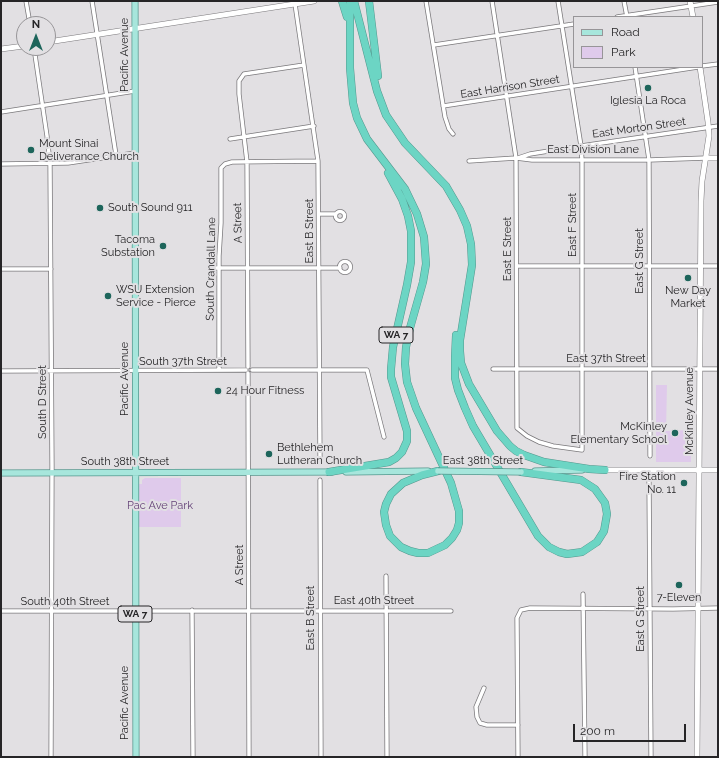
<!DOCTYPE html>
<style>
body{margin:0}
#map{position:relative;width:719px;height:758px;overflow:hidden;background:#e2e0e3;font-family:Raleway,sans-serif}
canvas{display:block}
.frame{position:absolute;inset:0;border:2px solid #262527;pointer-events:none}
.legend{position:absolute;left:573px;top:16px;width:130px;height:52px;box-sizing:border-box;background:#e2e0e3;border:1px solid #979598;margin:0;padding:5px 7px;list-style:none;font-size:12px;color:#262527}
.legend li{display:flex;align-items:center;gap:8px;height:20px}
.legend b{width:20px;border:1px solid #979598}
.north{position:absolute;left:16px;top:16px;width:40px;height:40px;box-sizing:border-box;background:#e2e0e3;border:1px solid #979598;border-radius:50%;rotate:0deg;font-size:11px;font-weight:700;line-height:16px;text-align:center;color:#262527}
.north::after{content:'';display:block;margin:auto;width:14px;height:18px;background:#1d655b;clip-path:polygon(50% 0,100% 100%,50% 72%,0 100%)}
.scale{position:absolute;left:573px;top:724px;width:113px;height:18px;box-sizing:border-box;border:2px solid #262527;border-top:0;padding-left:5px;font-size:12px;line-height:14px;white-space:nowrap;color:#262527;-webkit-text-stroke:3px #e2e0e3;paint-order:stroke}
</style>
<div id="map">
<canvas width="719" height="758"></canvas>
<div class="frame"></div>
<ul class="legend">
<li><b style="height:5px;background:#a7e6dc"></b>Road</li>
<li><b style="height:11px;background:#dfcaeb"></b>Park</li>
</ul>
<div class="north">N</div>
<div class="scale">200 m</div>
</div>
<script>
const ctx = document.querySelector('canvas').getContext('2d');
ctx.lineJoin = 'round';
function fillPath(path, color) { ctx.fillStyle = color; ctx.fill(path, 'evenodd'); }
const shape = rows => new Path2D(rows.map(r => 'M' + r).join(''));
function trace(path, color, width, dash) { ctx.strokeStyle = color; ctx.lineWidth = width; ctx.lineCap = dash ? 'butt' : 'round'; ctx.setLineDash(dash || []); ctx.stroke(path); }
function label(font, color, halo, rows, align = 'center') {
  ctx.font = font + ' Raleway,sans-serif'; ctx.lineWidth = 4; ctx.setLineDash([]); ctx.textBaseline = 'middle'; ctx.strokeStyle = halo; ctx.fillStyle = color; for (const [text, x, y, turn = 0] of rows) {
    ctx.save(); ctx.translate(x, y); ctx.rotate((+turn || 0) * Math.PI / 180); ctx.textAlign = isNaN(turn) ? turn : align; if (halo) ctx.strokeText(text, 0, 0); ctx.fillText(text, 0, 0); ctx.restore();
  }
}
const green = shape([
 [656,385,667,385,666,431,691,430,691,462,656,462],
 [145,478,181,478,181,527,139,527,139,484,142,484,142,480]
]);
const street = shape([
 [26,1,30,24],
 [92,1,116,155],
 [426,1,445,117,449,129,453,134],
 [492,1,516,158,517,428,527,436,539,442,553,446,582,450,582,160,581,146,558,1],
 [624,1,627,17],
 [295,4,318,161,320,459],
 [617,17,718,2],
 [434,45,574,24],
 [34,48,47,136,50,163,52,466,51,757],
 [702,66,718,64],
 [635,67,649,160,650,456],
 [443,106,698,67],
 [1,112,135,91],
 [230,139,314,126],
 [518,158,530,154,574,147,718,126],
 [469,161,516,158,532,160,649,160,706,158],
 [1,164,68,163,135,153],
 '335.5 216a4.5 4.5 0 1 1 9 0a4.5 4.5 0 1 1-9 0Z',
 [319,214,336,214],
 '339.5 267a5.5 5.5 0 1 1 11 0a5.5 5.5 0 1 1-11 0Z',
 [517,266,718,266],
 [213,268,340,268],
 [1,269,51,269],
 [248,367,247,162,239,94,239,81,244,74,304,65],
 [493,369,718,369],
 [219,370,219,256,221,223,221,168,225,164,232,162,318,161],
 [252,370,367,370,384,437],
 [1,371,246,370],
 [248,373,249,757],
 [320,480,321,757],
 [649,481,651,757],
 [386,576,387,757],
 [583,594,585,757],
 [192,610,193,757],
 [1,611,451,611],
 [484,688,476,707,477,717,480,723,487,725,518,725],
 [518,757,517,618,521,610,530,608,673,609,718,608]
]);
const secondary = shape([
 [690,1,693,17],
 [48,42,314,1],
 [1,49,24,46],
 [706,158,718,158],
 [605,470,718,470],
 [697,757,701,201,702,181,709,136,708,122,700,67]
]);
const primary = shape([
 [135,1,136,757],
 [535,471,582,470],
 [346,472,428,471],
 [1,473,332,472]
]);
const highway = shape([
 [342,1,347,17],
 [350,1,350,68,353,103,357,118,367,139,405,189,417,214,424,237,426,264,423,282,410,328,406,347,405,364,407,382,416,408,451,483,459,511,459,523,457,530,452,538,445,545,428,553,418,553,410,551,401,547,390,536,386,525,384,512,386,504,391,494,403,483,422,475,438,471],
 [354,1,377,91,386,115,405,143,446,186,460,210,467,226,471,244,472,265,460,340,460,351,461,363,469,384,497,431,510,446,516,451,524,455,544,462,589,469,605,470],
 [369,1,378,76],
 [456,335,455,357,455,378,458,390,465,408,473,426,538,536,549,547,559,552,567,554,582,552,597,542,604,531,607,514,605,503,595,489,581,480,521,472],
 [329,472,389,462,396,458,402,452,407,441,407,431,391,377,391,369,393,347,407,285,411,262,411,231,408,216,402,199,388,173]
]);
const primaryBridge = shape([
 [438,471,521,472]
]);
const markers = [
 [648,88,4,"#1d655b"],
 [31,150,4,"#1d655b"],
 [100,208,4,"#1d655b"],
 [163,246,4,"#1d655b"],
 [688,278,4,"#1d655b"],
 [108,296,4,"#1d655b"],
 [218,391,4,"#1d655b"],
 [675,433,4,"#1d655b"],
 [269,454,4,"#1d655b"],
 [684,483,4,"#1d655b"],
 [679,585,4,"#1d655b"]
];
const shields = [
 [396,335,34],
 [135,614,34]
];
const shieldNames = [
 ["WA 7",396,335],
 ["WA 7",135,614]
];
const streetNames = [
 ["Pacific Avenue",125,55,-90],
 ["East Harrison Street",510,87,-9],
 ["East Morton Street",639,128,-8],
 ["East Division Lane",593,150],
 ["A Street",238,223,-91],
 ["East F Street",573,225,-90],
 ["East B Street",310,231,-90],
 ["East E Street",508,249,-90],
 ["East G Street",640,261,-90],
 ["South Crandall Lane",211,269,-89],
 ["East 37th Street",606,359],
 ["South 37th Street",183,362],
 ["Pacific Avenue",125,379,-90],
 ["South D Street",43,402,-90],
 ["McKinley Avenue",690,411,-90],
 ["East 38th Street",483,461],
 ["South 38th Street",125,462],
 ["A Street",240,565,-90],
 ["East 40th Street",374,601],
 ["South 40th Street",65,602],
 ["East B Street",311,618,-90],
 ["East G Street",641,619,-90],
 ["Pacific Avenue",125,703,-90]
];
const poiNames = [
 ["Iglesia La Roca",648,101,"center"],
 ["Mount Sinai",39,144],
 ["Deliverance Church",39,157],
 ["South Sound 911",108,208],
 ["Tacoma",155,240,"right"],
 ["Substation",155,253,"right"],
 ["WSU Extension",116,290],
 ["Service - Pierce",116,303],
 ["New Day",688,291,"center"],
 ["Market",688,304,"center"],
 ["24 Hour Fitness",226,391],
 ["McKinley",667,427,"right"],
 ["Elementary School",667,440,"right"],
 ["Bethlehem",277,448],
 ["Lutheran Church",277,461],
 ["Fire Station",676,477,"right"],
 ["No. 11",676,490,"right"],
 ["7-Eleven",679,598,"center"]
];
const parkNames = [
 ["Pac Ave Park",160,506]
];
fillPath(green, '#dfcaeb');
trace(street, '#7b797c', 5);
trace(secondary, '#7b797c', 6);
trace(primary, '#54978d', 7);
trace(highway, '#54978d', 8);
trace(street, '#fff', 3.5);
trace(secondary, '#fff', 5);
trace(primary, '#a7e6dc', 5.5);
trace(highway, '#6cd5c4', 7);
trace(primaryBridge, '#54978d', 7, []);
trace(primaryBridge, '#a7e6dc', 5.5);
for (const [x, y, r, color] of markers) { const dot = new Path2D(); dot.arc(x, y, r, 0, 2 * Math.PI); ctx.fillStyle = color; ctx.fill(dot); trace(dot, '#e2e0e3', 1.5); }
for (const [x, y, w] of shields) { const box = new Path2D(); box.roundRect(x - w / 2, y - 8, w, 16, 3); ctx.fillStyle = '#e2e0e3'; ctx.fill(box); trace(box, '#262527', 1); }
label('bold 10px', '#262527', null, shieldNames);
label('11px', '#262527', '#e2e0e3', streetNames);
label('11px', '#262527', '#e2e0e3', poiNames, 'left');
label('11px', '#654278', '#e2e0e3', parkNames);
</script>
